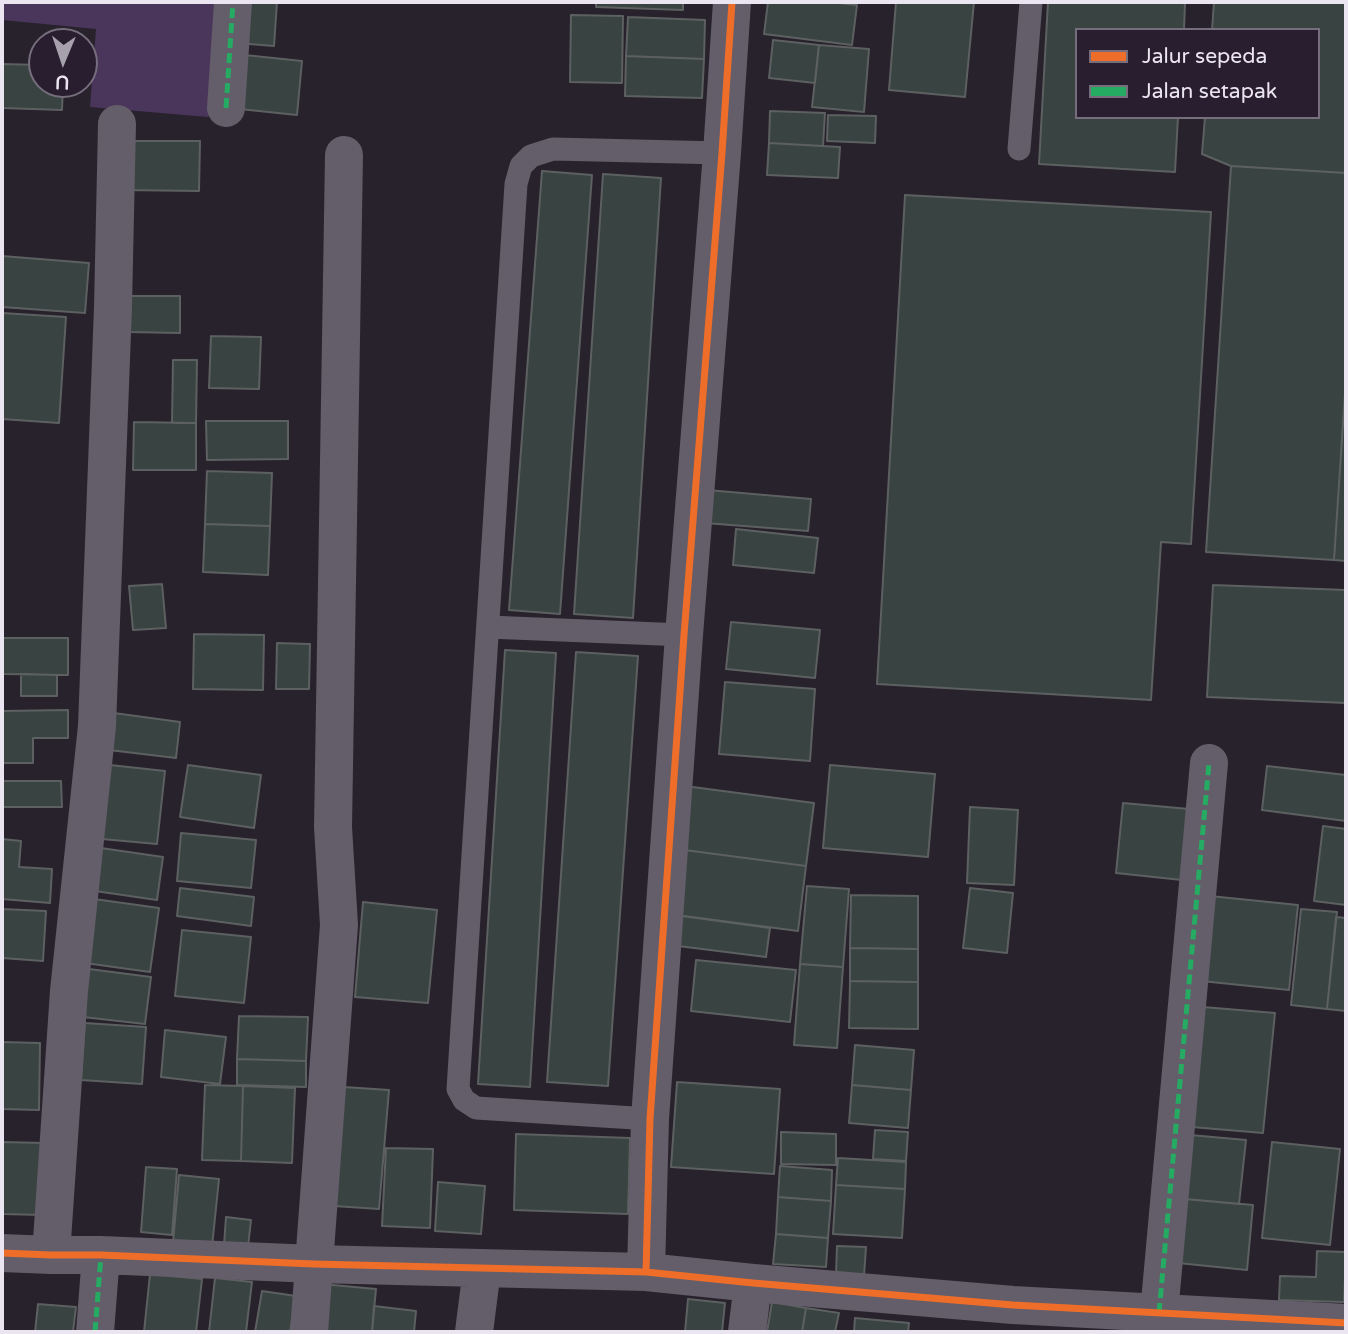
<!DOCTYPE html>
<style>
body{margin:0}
#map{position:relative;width:1348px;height:1334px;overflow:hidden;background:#27222b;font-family:"Varela Round",sans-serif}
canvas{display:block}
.frame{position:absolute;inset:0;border:4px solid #ebe5f1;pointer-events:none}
.legend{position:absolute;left:1075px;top:28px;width:245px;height:91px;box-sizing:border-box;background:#281e2f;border:2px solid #766e7d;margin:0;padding:9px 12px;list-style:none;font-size:21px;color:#ebe5f1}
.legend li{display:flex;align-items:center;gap:14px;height:35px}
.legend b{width:35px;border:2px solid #766e7d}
.north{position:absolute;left:28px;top:28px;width:70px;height:70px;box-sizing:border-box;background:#281e2f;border:2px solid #766e7d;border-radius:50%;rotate:182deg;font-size:19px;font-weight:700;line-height:28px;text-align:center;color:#ebe5f1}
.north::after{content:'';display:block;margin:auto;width:24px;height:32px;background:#a6a1ac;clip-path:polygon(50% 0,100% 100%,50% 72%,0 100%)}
</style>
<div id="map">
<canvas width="1348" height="1334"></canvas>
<div class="frame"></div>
<ul class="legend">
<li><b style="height:9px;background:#ee6e29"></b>Jalur sepeda</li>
<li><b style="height:9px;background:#26ab63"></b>Jalan setapak</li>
</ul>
<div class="north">U</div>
</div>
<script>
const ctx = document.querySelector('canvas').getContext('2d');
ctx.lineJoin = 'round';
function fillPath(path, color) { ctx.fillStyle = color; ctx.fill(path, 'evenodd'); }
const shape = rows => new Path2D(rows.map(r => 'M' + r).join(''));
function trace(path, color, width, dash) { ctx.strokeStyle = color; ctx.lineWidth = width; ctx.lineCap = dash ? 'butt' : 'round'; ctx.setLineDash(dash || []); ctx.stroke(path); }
const green = shape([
 [2,2,228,2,220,94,208,117,90,107,96,29,2,20]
]);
const building = shape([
 [241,2,277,2,274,46,237,43,241,2],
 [596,2,683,2,683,10,596,7,596,2],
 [768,2,828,2,857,5,852,45,764,34,768,2],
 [896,2,974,2,965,97,889,90,896,2],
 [1048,2,1185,2,1184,30,1077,30,1077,117,1178,117,1175,172,1039,164,1048,2],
 [1214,2,1346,2,1346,173,1231,166,1202,154,1205,117,1318,117,1318,30,1212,30,1214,2],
 [571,15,623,16,622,83,570,82,571,15],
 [628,17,705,20,704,59,626,56,628,17],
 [773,40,819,45,815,83,769,78,773,40],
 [819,45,869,49,864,112,812,107,819,45],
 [235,54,302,61,297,115,230,108,235,54],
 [626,56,704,59,702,98,625,96,626,56],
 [2,64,42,65,42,84,63,84,62,110,2,108,2,64],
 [770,111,825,113,823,146,769,143,770,111],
 [828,115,876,116,875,143,827,141,828,115],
 [122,141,200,141,199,191,121,190,122,141],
 [769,143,840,147,838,178,767,175,769,143],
 [1231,166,1346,173,1346,378,1334,560,1206,552,1231,166],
 [542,171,592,175,560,614,509,610,542,171],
 [603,174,661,178,633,618,574,614,603,174],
 [905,195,1211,212,1191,544,1161,542,1151,700,877,684,905,195],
 [2,256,89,263,85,313,2,307,2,256],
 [128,296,180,296,180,333,128,332,128,296],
 [2,313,66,317,59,423,2,419,2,313],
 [211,336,261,337,259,389,209,388,211,336],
 [173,360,197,360,196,423,172,423,173,360],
 [1346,378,1346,561,1334,560,1346,378],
 [206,421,288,421,288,459,207,460,206,421],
 [134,422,196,423,196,470,133,470,134,422],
 [207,471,272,473,270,526,205,524,207,471],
 [707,490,811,499,808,531,705,523,707,490],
 [205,524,270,526,268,575,203,572,205,524],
 [736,529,818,538,814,573,733,565,736,529],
 [162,584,166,628,133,630,129,586,162,584],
 [1213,585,1346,590,1346,703,1207,697,1213,585],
 [731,622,820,630,815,678,726,669,731,622],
 [194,634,264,635,263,690,193,689,194,634],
 [3,638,68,638,68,675,3,674,3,638],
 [277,643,310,644,309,689,276,689,277,643],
 [505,650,556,653,530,1087,478,1084,505,650],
 [576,652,638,656,608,1086,547,1082,576,652],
 [21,674,57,675,57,696,21,696,21,674],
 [725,682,815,689,810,761,719,754,725,682],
 [68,710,68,738,33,738,33,763,2,763,2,711,68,710],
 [114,713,180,722,176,758,109,750,114,713],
 [110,765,165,771,157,844,102,839,110,765],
 [188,765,261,775,254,828,180,817,188,765],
 [830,765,935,774,928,857,823,848,830,765],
 [1267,766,1346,775,1346,821,1262,810,1267,766],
 [2,781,61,781,62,807,2,807,2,781],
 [685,786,814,803,806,866,677,849,685,786],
 [1123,803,1189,809,1182,880,1116,873,1123,803],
 [970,807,1018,810,1014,885,967,883,970,807],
 [1323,826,1346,829,1346,905,1314,901,1323,826],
 [181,833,256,840,251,888,177,881,181,833],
 [2,839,21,841,19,867,52,869,50,903,2,899,2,839],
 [101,848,163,857,157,900,95,891,101,848],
 [677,849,806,866,798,931,669,914,677,849],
 [807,886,849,889,843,967,800,964,807,886],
 [180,888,254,897,251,926,177,916,180,888],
 [970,888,1013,893,1007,953,963,948,970,888],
 [851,895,918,896,918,949,850,948,851,895],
 [1210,896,1298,905,1289,990,1201,981,1210,896],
 [94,899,159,908,150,972,85,963,94,899],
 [363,902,437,910,428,1003,355,997,363,902],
 [2,909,46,911,43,961,2,958,2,909],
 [1301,909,1337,912,1327,1009,1291,1005,1301,909],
 [682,916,770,928,766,957,678,946,682,916],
 [1336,917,1346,918,1346,1011,1327,1009,1336,917],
 [182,930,251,937,244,1003,175,996,182,930],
 [850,948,918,949,918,982,850,981,850,948],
 [696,960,796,970,790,1022,691,1011,696,960],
 [800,964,843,967,837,1048,794,1045,800,964],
 [89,969,151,977,145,1024,83,1017,89,969],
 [850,981,918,982,918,1029,849,1028,850,981],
 [1191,1006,1275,1013,1263,1133,1180,1126,1191,1006],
 [239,1016,308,1017,306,1061,237,1059,239,1016],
 [85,1023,146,1027,142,1084,81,1080,85,1023],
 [165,1030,226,1037,220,1084,161,1077,165,1030],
 [2,1042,40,1043,39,1110,2,1109,2,1042],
 [855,1045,914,1050,911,1090,852,1085,855,1045],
 [237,1059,306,1061,306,1087,237,1085,237,1059],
 [677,1082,780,1089,774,1174,671,1167,677,1082],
 [205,1085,243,1086,241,1161,202,1160,205,1085],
 [852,1085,911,1090,908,1128,849,1123,852,1085],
 [243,1086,295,1088,292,1163,241,1161,243,1086],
 [344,1087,389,1090,379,1209,334,1206,344,1087],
 [875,1130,908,1132,906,1161,873,1159,875,1130],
 [781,1132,836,1134,836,1165,781,1164,781,1132],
 [516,1134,630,1138,628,1214,514,1210,516,1134],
 [1179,1134,1246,1140,1239,1204,1174,1198,1179,1134],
 [2,1142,45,1143,44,1215,2,1214,2,1142],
 [1272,1142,1340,1149,1330,1245,1262,1238,1272,1142],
 [386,1148,433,1149,430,1228,382,1226,386,1148],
 [838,1158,906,1162,905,1189,836,1185,838,1158],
 [780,1166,832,1170,831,1201,778,1197,780,1166],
 [146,1167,177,1169,172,1235,141,1232,146,1167],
 [179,1175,219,1179,212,1247,173,1243,179,1175],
 [438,1182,485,1186,481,1234,435,1231,438,1182],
 [836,1185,905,1189,902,1238,833,1234,836,1185],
 [778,1197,831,1201,828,1238,776,1234,778,1197],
 [1174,1198,1253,1205,1247,1270,1168,1262,1174,1198],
 [226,1217,251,1220,248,1247,224,1245,226,1217],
 [776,1234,828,1238,826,1267,773,1264,776,1234],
 [837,1246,866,1247,864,1276,836,1275,837,1246],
 [1317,1251,1346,1252,1344,1302,1279,1300,1280,1276,1316,1277,1317,1251],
 [150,1274,202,1279,196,1332,144,1332,150,1274],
 [215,1278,252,1282,246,1332,209,1332,215,1278],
 [322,1284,376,1289,372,1332,318,1332,322,1284],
 [262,1291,296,1296,290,1332,255,1332,262,1291],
 [688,1299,725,1303,722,1332,685,1332,688,1299],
 [772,1302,806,1308,802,1332,767,1332,772,1302],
 [38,1304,76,1307,73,1332,35,1332,38,1304],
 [374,1306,416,1311,414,1332,372,1332,374,1306],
 [806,1308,839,1313,835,1332,802,1332,806,1308],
 [855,1318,909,1323,908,1332,854,1332,855,1318]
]);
const lane = shape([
 [1019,149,1031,2],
 [488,627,684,635],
 [650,1119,476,1108,464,1100,458,1089,516,184,521,166,531,156,553,149,722,153]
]);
const street = shape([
 [226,108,233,2],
 [2,1253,51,1255,101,1255,314,1264,646,1272,753,1283,1013,1305,1346,1323],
 [51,1255,69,991,97,726,113,307,117,124],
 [646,1272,650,1119,684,635,722,153,732,2],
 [1159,1313,1209,763],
 [95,1332,101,1255],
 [309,1332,339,925,333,827,344,155],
 [474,1332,482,1269],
 [747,1332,753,1283]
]);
const quiet = shape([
 [226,108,233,2],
 [1159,1313,1209,763],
 [95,1332,101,1255]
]);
const cycleway = shape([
 [2,1253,51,1255,101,1255,314,1264,646,1272,753,1283,1013,1305,1346,1323],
 [646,1272,650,1119,684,635,722,153,732,2]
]);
fillPath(green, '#4a355b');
fillPath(building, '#394341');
trace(building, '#5d6061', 2);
trace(lane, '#645d6a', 23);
trace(street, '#645d6a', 38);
trace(quiet, '#26ab63', 5, [10, 5]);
trace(cycleway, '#ee6e29', 7);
</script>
